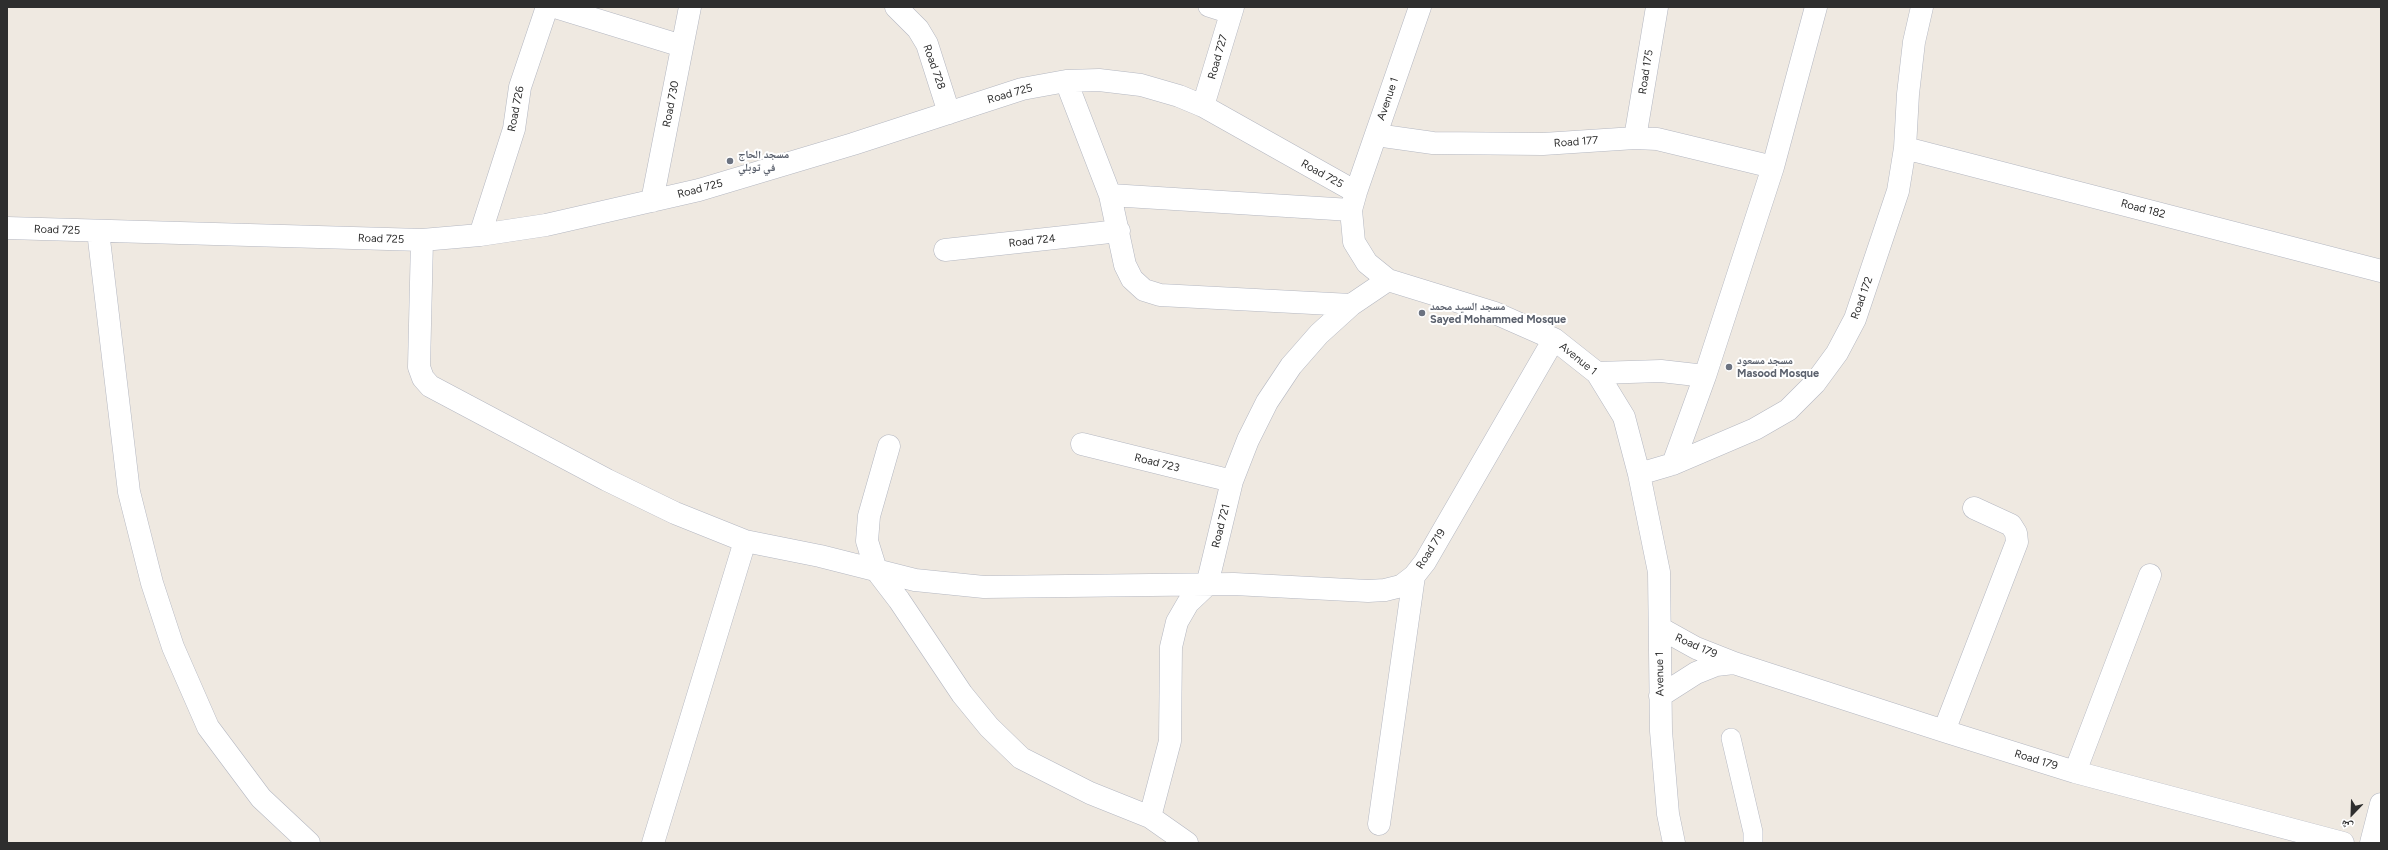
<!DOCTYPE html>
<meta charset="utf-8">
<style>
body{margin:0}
#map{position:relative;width:2388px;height:850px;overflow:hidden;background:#efe9e1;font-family:Figtree,"Noto Naskh Arabic",sans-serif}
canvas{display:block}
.frame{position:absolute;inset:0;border:8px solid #2e2e2e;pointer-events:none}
.north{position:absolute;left:2332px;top:794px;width:40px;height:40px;-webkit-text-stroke:3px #fff;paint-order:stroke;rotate:203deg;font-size:11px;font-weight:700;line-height:16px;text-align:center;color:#2e2e2e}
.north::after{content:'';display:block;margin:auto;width:14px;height:18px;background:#2e2e2e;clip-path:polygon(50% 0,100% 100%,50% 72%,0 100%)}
</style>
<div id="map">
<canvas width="2388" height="850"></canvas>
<div class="frame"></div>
<div class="north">ش</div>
</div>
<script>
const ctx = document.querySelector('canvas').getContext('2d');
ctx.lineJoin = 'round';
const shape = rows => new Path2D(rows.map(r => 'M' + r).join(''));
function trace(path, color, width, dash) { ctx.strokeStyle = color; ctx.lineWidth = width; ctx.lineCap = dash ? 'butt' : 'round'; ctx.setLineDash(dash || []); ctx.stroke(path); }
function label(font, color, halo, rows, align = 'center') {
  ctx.font = font + ' Figtree,"Noto Naskh Arabic",sans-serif'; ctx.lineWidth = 4; ctx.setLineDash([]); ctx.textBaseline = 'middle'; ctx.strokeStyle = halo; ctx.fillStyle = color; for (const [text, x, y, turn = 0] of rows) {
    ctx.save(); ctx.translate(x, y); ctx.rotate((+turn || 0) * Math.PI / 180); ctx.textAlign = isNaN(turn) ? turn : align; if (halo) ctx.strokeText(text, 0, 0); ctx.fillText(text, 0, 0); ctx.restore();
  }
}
const service = shape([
 [1208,7,1230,14],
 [1731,738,1753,832,1753,843]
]);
const minor = shape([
 [555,7,682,46],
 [896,7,918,29,927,44,949,113],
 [1420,7,1356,192,1351,210,1354,242,1367,263,1388,280,1495,313,1554,339,1597,373,1624,417,1639,474,1659,572,1661,731,1668,814,1674,843],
 [1066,81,1110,195,1125,265,1132,279,1144,290,1160,295,1351,305],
 [1203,106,1233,7],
 [1376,135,1433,143,1543,144,1635,138,1657,139,1773,167],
 [1635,138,1657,7],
 [1905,148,2381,271],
 [1110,195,1351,210],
 [652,201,690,7],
 [7,228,422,240,480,235,546,225,699,190,853,144,1022,89,1066,81,1099,80,1141,85,1179,96,1203,106,1356,192],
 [98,231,129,492,152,583,173,647,208,727,261,798,309,843],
 [480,235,514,129,520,87,547,7],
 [422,240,419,367,423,378,430,386,607,480,675,513,745,541,820,556,915,580,984,587,1234,584,1368,591,1385,590,1401,586,1414,576,1425,562,1554,339],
 [945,250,1119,231],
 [1597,373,1661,371,1705,376],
 [1082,444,1232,481],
 [889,446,869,516,867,541,876,570,899,600,962,694,989,727,1021,758,1090,793,1150,817,1187,843],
 [1673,464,1705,376,1773,167,1816,7],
 [1639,474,1673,464,1755,429,1788,410,1815,383,1837,353,1855,319,1898,191,1905,148,1908,94,1914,42,1922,7],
 [1660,628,1696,648,1734,663,1944,731,2075,772,2343,843],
 [1660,696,1696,673,1716,665,1734,663],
 [1944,731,2017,542,2016,533,2011,525,1974,508],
 [2075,772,2150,575],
 [1150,817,1170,741,1171,647,1177,622,1188,603,1207,585,1232,481,1248,440,1267,402,1291,366,1319,334,1351,305,1388,280],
 [1379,824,1414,576],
 [653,843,745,541],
 [2371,843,2381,804]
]);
const markers = [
 [730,161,4,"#6b7280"],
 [1422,313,4,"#6b7280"],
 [1729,367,4,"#6b7280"]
];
const streetNames = [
 ["Road 727",1218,57,-74],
 ["Road 728",934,67,71],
 ["Road 175",1646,72,-81],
 ["Road 725",1010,94,-16],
 ["Avenue 1",1388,99,-71],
 ["Road 730",671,104,-79],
 ["Road 726",516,109,-79],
 ["Road 177",1576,142,-4],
 ["Road 725",1322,174,29],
 ["Road 725",700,189,-15],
 ["Road 182",2143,209,15],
 ["Road 725",57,230,2],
 ["Road 725",381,239,2],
 ["Road 724",1032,241,-6],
 ["Road 172",1862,298,-70],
 ["Avenue 1",1578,359,39],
 ["Road 723",1157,463,14],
 ["Road 721",1221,526,-76],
 ["Road 719",1431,549,-58],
 ["Road 179",1696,646,24],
 ["Avenue 1",1660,674,-91],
 ["Road 179",2036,760,17]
];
const worshipNames = [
 ["مسجد الحاج",738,155],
 ["في توبلي",738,168],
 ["مسجد السيد محمد",1430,307],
 ["Sayed Mohammed Mosque",1430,320],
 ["مسجد مسعود",1737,361],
 ["Masood Mosque",1737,374]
];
trace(service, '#b4b7c1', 20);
trace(minor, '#b4b7c1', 23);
trace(service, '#fff', 19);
trace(minor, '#fff', 22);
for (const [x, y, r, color] of markers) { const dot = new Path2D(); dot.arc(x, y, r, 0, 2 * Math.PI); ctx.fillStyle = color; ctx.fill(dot); trace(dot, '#fff', 1.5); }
label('11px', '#2e2e2e', '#fff', streetNames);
label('bold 11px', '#5b616d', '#fff', worshipNames, 'left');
</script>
